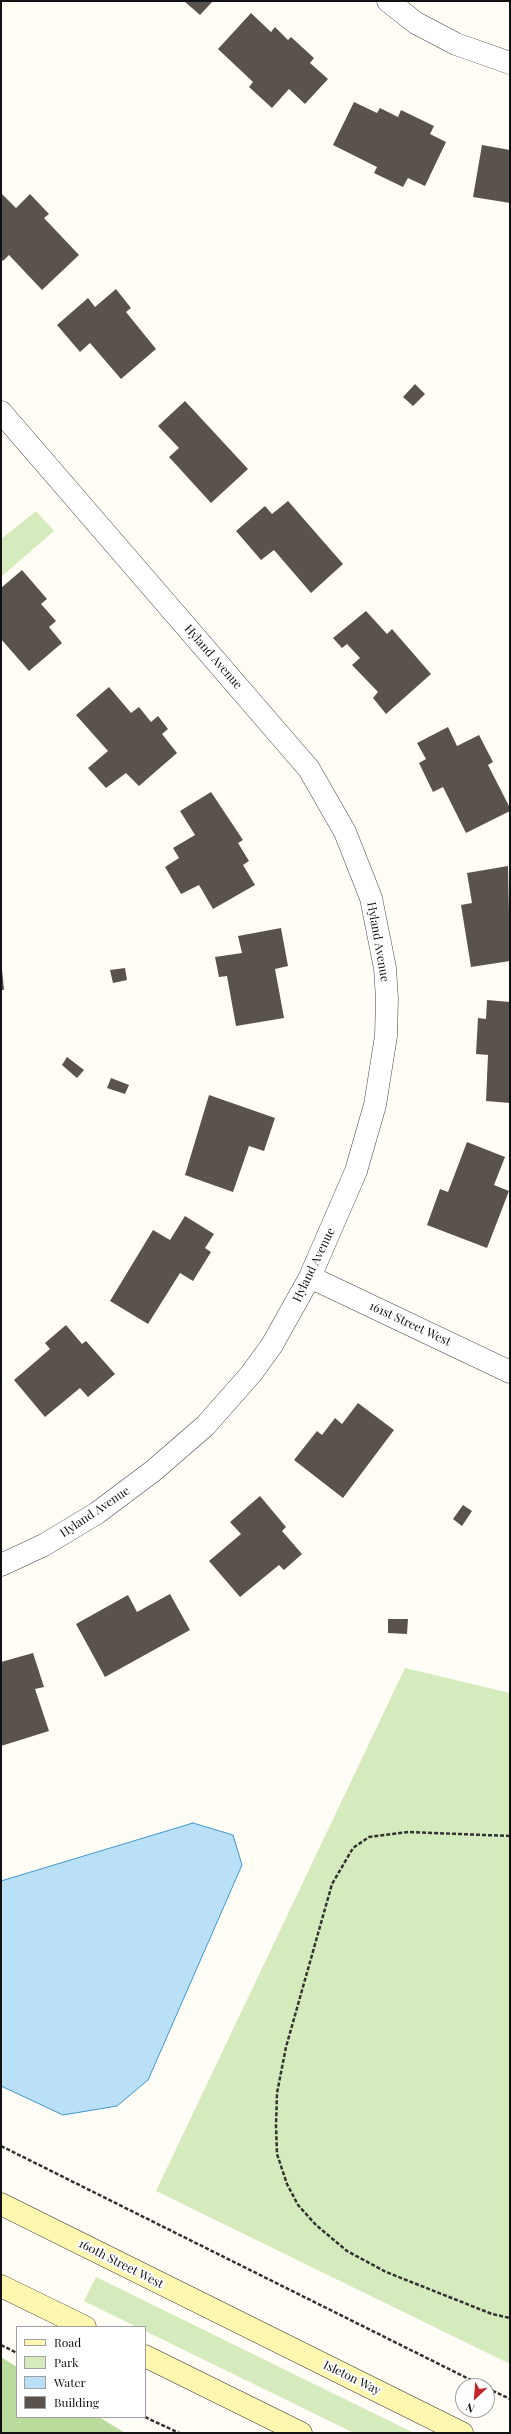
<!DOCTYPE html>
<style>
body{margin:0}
#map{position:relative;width:511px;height:2434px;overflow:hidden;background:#fffdf5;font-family:"Playfair Display",serif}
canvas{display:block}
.frame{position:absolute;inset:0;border:2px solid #111;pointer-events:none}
.legend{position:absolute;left:16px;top:2326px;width:130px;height:92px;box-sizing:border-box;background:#fff;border:1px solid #a0a0a0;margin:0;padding:5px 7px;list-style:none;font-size:12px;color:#111}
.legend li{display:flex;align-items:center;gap:8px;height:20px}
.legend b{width:20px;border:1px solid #a0a0a0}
.north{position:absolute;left:455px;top:2378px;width:40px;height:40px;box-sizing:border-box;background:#fff;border:1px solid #a0a0a0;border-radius:50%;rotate:206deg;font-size:11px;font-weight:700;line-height:16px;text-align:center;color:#111}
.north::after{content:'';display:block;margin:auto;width:14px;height:18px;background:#c4262e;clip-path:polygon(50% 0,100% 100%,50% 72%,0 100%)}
</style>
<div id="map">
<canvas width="511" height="2434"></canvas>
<div class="frame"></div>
<ul class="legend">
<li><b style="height:5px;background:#fff6b0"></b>Road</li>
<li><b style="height:11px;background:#d5ebbd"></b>Park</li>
<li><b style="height:11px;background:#b9e0f7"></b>Water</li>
<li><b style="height:11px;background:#5a524d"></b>Building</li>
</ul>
<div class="north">N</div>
</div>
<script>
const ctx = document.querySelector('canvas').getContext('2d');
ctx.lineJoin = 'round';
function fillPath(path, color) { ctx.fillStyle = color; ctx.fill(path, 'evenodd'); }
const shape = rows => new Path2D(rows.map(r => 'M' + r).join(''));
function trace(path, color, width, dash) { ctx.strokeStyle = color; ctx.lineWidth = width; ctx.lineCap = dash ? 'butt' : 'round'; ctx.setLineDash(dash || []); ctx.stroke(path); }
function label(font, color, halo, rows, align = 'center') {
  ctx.font = font + ' "Playfair Display",serif'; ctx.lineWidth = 4; ctx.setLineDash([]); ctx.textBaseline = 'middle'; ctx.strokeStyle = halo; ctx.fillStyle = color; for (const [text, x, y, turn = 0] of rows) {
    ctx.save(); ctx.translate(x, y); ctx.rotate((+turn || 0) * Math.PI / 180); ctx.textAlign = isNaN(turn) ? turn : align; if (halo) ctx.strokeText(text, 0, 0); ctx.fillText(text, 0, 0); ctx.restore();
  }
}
const green = shape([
 [36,511,54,531,1,577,1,539],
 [405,1668,510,1693,510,2364,156,2191],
 [96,2277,414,2433,354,2433,145,2331,145,2327,137,2327,84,2301]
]);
const forest = shape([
 [1,2357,17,2367,17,2417,99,2417,125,2433,1,2433]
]);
const water = shape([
 [193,1823,233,1835,242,1865,148,2080,117,2106,63,2115,1,2086,1,1881,193,1823]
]);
const building = shape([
 [184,1,213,1,200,15],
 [251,13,271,32,275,27,288,40,291,37,314,58,310,63,328,79,305,104,289,89,272,108,249,87,253,82,218,49],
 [354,102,377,113,380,108,398,117,401,110,434,126,430,134,446,142,425,186,408,178,403,187,374,173,377,167,333,145],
 [482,145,510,150,510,203,473,197],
 [1,193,16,208,30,194,49,214,44,218,79,255,42,290,9,255,3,261,1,258],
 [116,289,131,308,126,312,156,349,121,379,90,343,80,352,57,325,88,298,95,307],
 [415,384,425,394,413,406,403,397],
 [185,401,248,469,211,503,169,457,179,448,158,426],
 [288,501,343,564,311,593,274,550,261,560,236,531,265,506,272,514],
 [22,570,47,599,41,604,56,621,49,627,62,643,29,671,1,639,1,588],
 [366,611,387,634,392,629,431,674,386,714,373,698,378,692,352,665,360,658,347,644,342,648,333,638],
 [109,687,131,713,139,707,151,722,158,716,168,729,162,734,177,753,139,786,126,773,106,788,88,768,108,751,76,715],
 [448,727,457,746,479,735,493,762,488,765,510,808,510,811,466,833,443,787,433,792,419,763,426,759,417,743],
 [211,792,243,840,238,843,249,861,243,865,255,885,213,909,199,885,181,894,165,867,179,858,173,848,195,835,180,811],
 [508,866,510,961,471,967,461,905,472,903,467,873],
 [281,928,288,966,275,969,284,1018,236,1026,227,976,219,977,215,957,242,953,238,936],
 [125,968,127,980,113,983,110,970],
 [1,969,2,969,4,990,1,990],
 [487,1000,510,1002,510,1103,486,1101,488,1055,476,1054,478,1018,486,1019],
 [67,1057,84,1070,77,1078,62,1065],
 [111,1078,129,1085,125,1094,107,1088],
 [209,1095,275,1118,264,1151,249,1146,233,1192,185,1175],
 [467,1142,505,1157,494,1185,509,1191,487,1248,427,1225,440,1189,448,1192],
 [185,1216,214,1234,205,1248,211,1252,193,1281,180,1273,148,1324,110,1301,153,1230,170,1240],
 [66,1325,82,1344,86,1341,115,1374,88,1397,80,1388,45,1417,14,1380,50,1349,45,1343],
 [358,1403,394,1430,343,1498,294,1460,317,1431,322,1435,335,1418,342,1424],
 [260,1496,286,1527,282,1531,302,1554,284,1570,279,1565,240,1597,209,1561,241,1534,230,1522],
 [463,1505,472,1511,462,1526,453,1519],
 [170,1594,190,1630,105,1677,76,1624,128,1595,137,1612],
 [388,1619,408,1619,407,1634,388,1633],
 [33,1653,44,1687,35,1689,49,1731,1,1746,1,1662]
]);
const path = shape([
 [510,1836,409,1832,369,1837,353,1848,332,1884,286,2047,277,2093,276,2126,277,2154,287,2184,298,2205,316,2225,347,2251,386,2272,492,2314,510,2318],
 [1,2146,483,2386],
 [1,2345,17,2353],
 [487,2388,510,2399],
 [145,2417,179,2433]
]);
const street = shape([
 [388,1,416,23,456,44,510,63],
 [1,412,309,769,345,832,371,898,385,968,387,999,386,1036,375,1105,356,1171,310,1277,272,1345,251,1374,205,1426,153,1471,97,1513,44,1545,1,1565],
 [310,1277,510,1372]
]);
const secondary = shape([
 [1,2204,462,2433],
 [1,2286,85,2327],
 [145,2356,301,2433]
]);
const streetNames = [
 ["Hyland Avenue",213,657,49],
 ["Hyland Avenue",378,942,80],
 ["Hyland Avenue",314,1265,-64],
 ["161st Street West",410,1324,25],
 ["Hyland Avenue",95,1512,-34],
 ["160th Street West",121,2264,27],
 ["Isleton Way",352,2378,26]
];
fillPath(green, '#d5ebbd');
fillPath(forest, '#b9dc9c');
fillPath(water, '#b9e0f7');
trace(water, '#3f96cf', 1);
fillPath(building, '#5a524d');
trace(street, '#444', 23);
trace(secondary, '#333', 23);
trace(path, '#333', 2.5, [4, 2]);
trace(street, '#fff', 22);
trace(secondary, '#fff6b0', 22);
label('12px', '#111', '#fff', streetNames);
</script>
